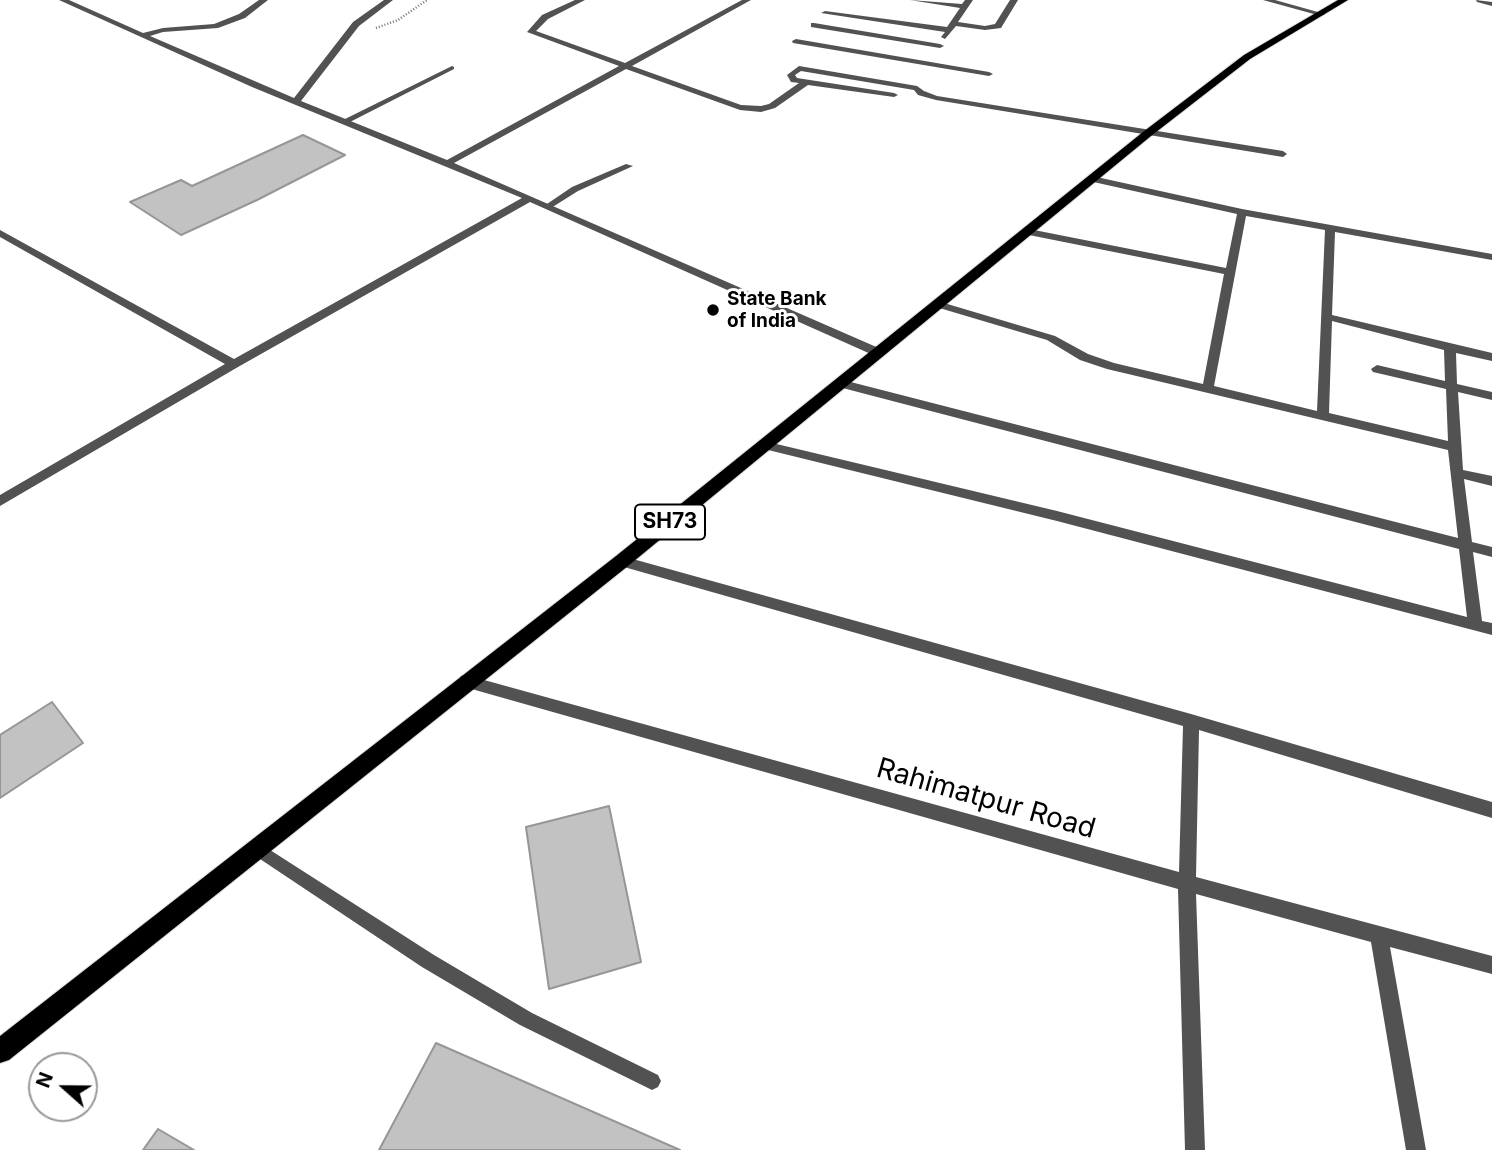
<!DOCTYPE html>
<style>
body{margin:0}
#map{position:relative;width:1492px;height:1150px;overflow:hidden;background:#fff;font-family:Inter,sans-serif}
canvas{display:block}
.north{position:absolute;left:28px;top:1052px;width:70px;height:70px;box-sizing:border-box;background:#fff;border:2px solid #999;border-radius:50%;rotate:291deg;font-size:19px;font-weight:700;line-height:28px;text-align:center;color:#000}
.north::after{content:'';display:block;margin:auto;width:24px;height:32px;background:#000;clip-path:polygon(50% 0,100% 100%,50% 72%,0 100%)}
</style>
<div id="map">
<canvas width="1492" height="1150"></canvas>
<div class="north">N</div>
</div>
<script>
const ctx = document.querySelector('canvas').getContext('2d');
ctx.lineJoin = 'round';
function fillPath(path, color) { ctx.fillStyle = color; ctx.fill(path, 'evenodd'); }
const shape = rows => new Path2D(rows.map(r => 'M' + r).join(''));
function trace(path, color, width, dash) { ctx.strokeStyle = color; ctx.lineWidth = width; ctx.lineCap = dash ? 'butt' : 'round'; ctx.setLineDash(dash || []); ctx.stroke(path); }
function label(font, color, halo, rows, align = 'center') {
  ctx.font = font + ' Inter,sans-serif'; ctx.lineWidth = 6; ctx.setLineDash([]); ctx.textBaseline = 'middle'; ctx.strokeStyle = halo; ctx.fillStyle = color; for (const [text, x, y, turn = 0] of rows) {
    ctx.save(); ctx.translate(x, y); ctx.rotate((+turn || 0) * Math.PI / 180); ctx.textAlign = isNaN(turn) ? turn : align; if (halo) ctx.strokeText(text, 0, 0); ctx.fillText(text, 0, 0); ctx.restore();
  }
}
const building = shape([
 [303,135,345,155,257,200,181,235,130,202,181,180,192,186,303,135],
 [52,702,83,743,0,798,0,735,52,702],
 [609,806,641,962,549,989,526,827,609,806],
 [436,1043,680,1150,379,1150,436,1043],
 [158,1129,194,1150,143,1150,158,1129]
]);
const path = shape([
 [376,28,398,20,427,0]
]);
const service = shape([
 [452,66,454,67,454,69,348,123,341,121,452,66],
 [626,164,633,166,578,191,551,208,544,206,572,187,626,164],
 [256,841,434,955,532,1013,658,1075,661,1081,658,1087,652,1090,646,1087,520,1025,422,967,251,853,248,848,251,843,256,841]
]);
const minor = shape([
 [59,0,69,0,143,33,163,28,214,24,239,14,259,0,268,0,245,18,218,28,163,32,150,36,294,98,353,22,384,0,393,0,359,26,301,101,447,160,619,66,527,32,542,15,575,0,585,0,548,19,536,31,625,63,742,0,751,0,632,66,741,105,761,106,769,104,799,83,791,82,787,75,799,66,917,86,924,91,937,96,1283,151,1287,154,1283,157,936,100,918,95,914,90,801,71,795,75,797,78,894,93,898,95,894,97,808,85,775,108,761,112,740,110,626,69,454,163,881,349,881,355,873,355,530,202,238,367,0,506,0,495,225,364,0,237,0,230,234,359,522,198,252,87,59,0],
 [910,0,962,4,965,0,973,0,958,22,985,26,995,24,1010,0,1018,0,1001,28,985,30,956,26,945,39,941,37,945,32,821,13,825,11,947,27,960,8,910,0],
 [1263,0,1275,0,1325,14,1321,16,1263,0],
 [1476,0,1492,2,1492,6,1477,2,1476,0],
 [814,23,940,44,944,46,940,48,811,27,811,23,814,23],
 [796,39,989,72,993,74,989,76,793,43,792,41,796,39],
 [1092,176,1242,209,1492,254,1492,260,1335,232,1332,315,1492,353,1492,361,1456,353,1457,384,1492,392,1492,400,1458,392,1463,470,1492,476,1492,486,1464,479,1472,542,1492,547,1492,557,1473,552,1482,621,1492,623,1492,635,1057,521,760,448,758,445,760,442,764,441,1057,511,1467,617,1459,549,835,386,833,383,839,379,1458,538,1448,450,1107,369,1080,360,1047,340,936,307,936,303,944,303,1055,336,1088,354,1114,363,1203,384,1224,274,1029,235,1024,232,1029,229,1226,268,1237,214,1089,181,1089,177,1092,176],
 [1246,216,1325,230,1317,411,1214,386,1246,216],
 [1332,321,1444,350,1445,381,1377,365,1371,369,1373,372,1446,389,1448,441,1329,413,1332,321],
 [622,556,1191,714,1492,802,1492,818,1199,730,1196,877,1492,956,1492,974,1390,947,1426,1150,1406,1150,1371,942,1196,894,1205,1150,1185,1150,1178,889,461,686,458,681,461,676,466,675,1179,872,1183,726,617,565,615,561,622,556]
]);
const primary = shape([
 [1338,0,1348,0,1250,59,1151,136,628,566,9,1060,0,1063,0,1036,616,556,1143,132,1244,55,1338,0]
]);
const markers = [
 [713,310,7,"#000"]
];
const farPoinames = [
 ["State Bank",727,299],
 ["of India",727,321]
];
const shields = [
 [670,522,70]
];
const shieldNames = [
 ["SH73",670,522]
];
const nearStreetnames = [
 ["Rahimatpur Road",986,799,16]
];
fillPath(building, '#c2c2c2');
trace(building, '#969696', 2);
trace(primary, '#dbdbdb', 2);
trace(path, '#747474', 2.5, [1, 2]);
fillPath(service, '#525252');
fillPath(minor, '#525252');
fillPath(primary, '#000');
for (const [x, y, r, color] of markers) { const dot = new Path2D(); dot.arc(x, y, r, 0, 2 * Math.PI); ctx.fillStyle = color; ctx.fill(dot); trace(dot, '#fff', 2.5); }
label('bold 19px', '#000', '#fff', farPoinames, 'left');
for (const [x, y, w] of shields) { const box = new Path2D(); box.roundRect(x - w / 2, y - 17.5, w, 35, 5); ctx.fillStyle = '#fff'; ctx.fill(box); trace(box, '#000', 2); }
label('bold 21px', '#000', null, shieldNames);
label('28px', '#000', '#fff', nearStreetnames);
</script>
